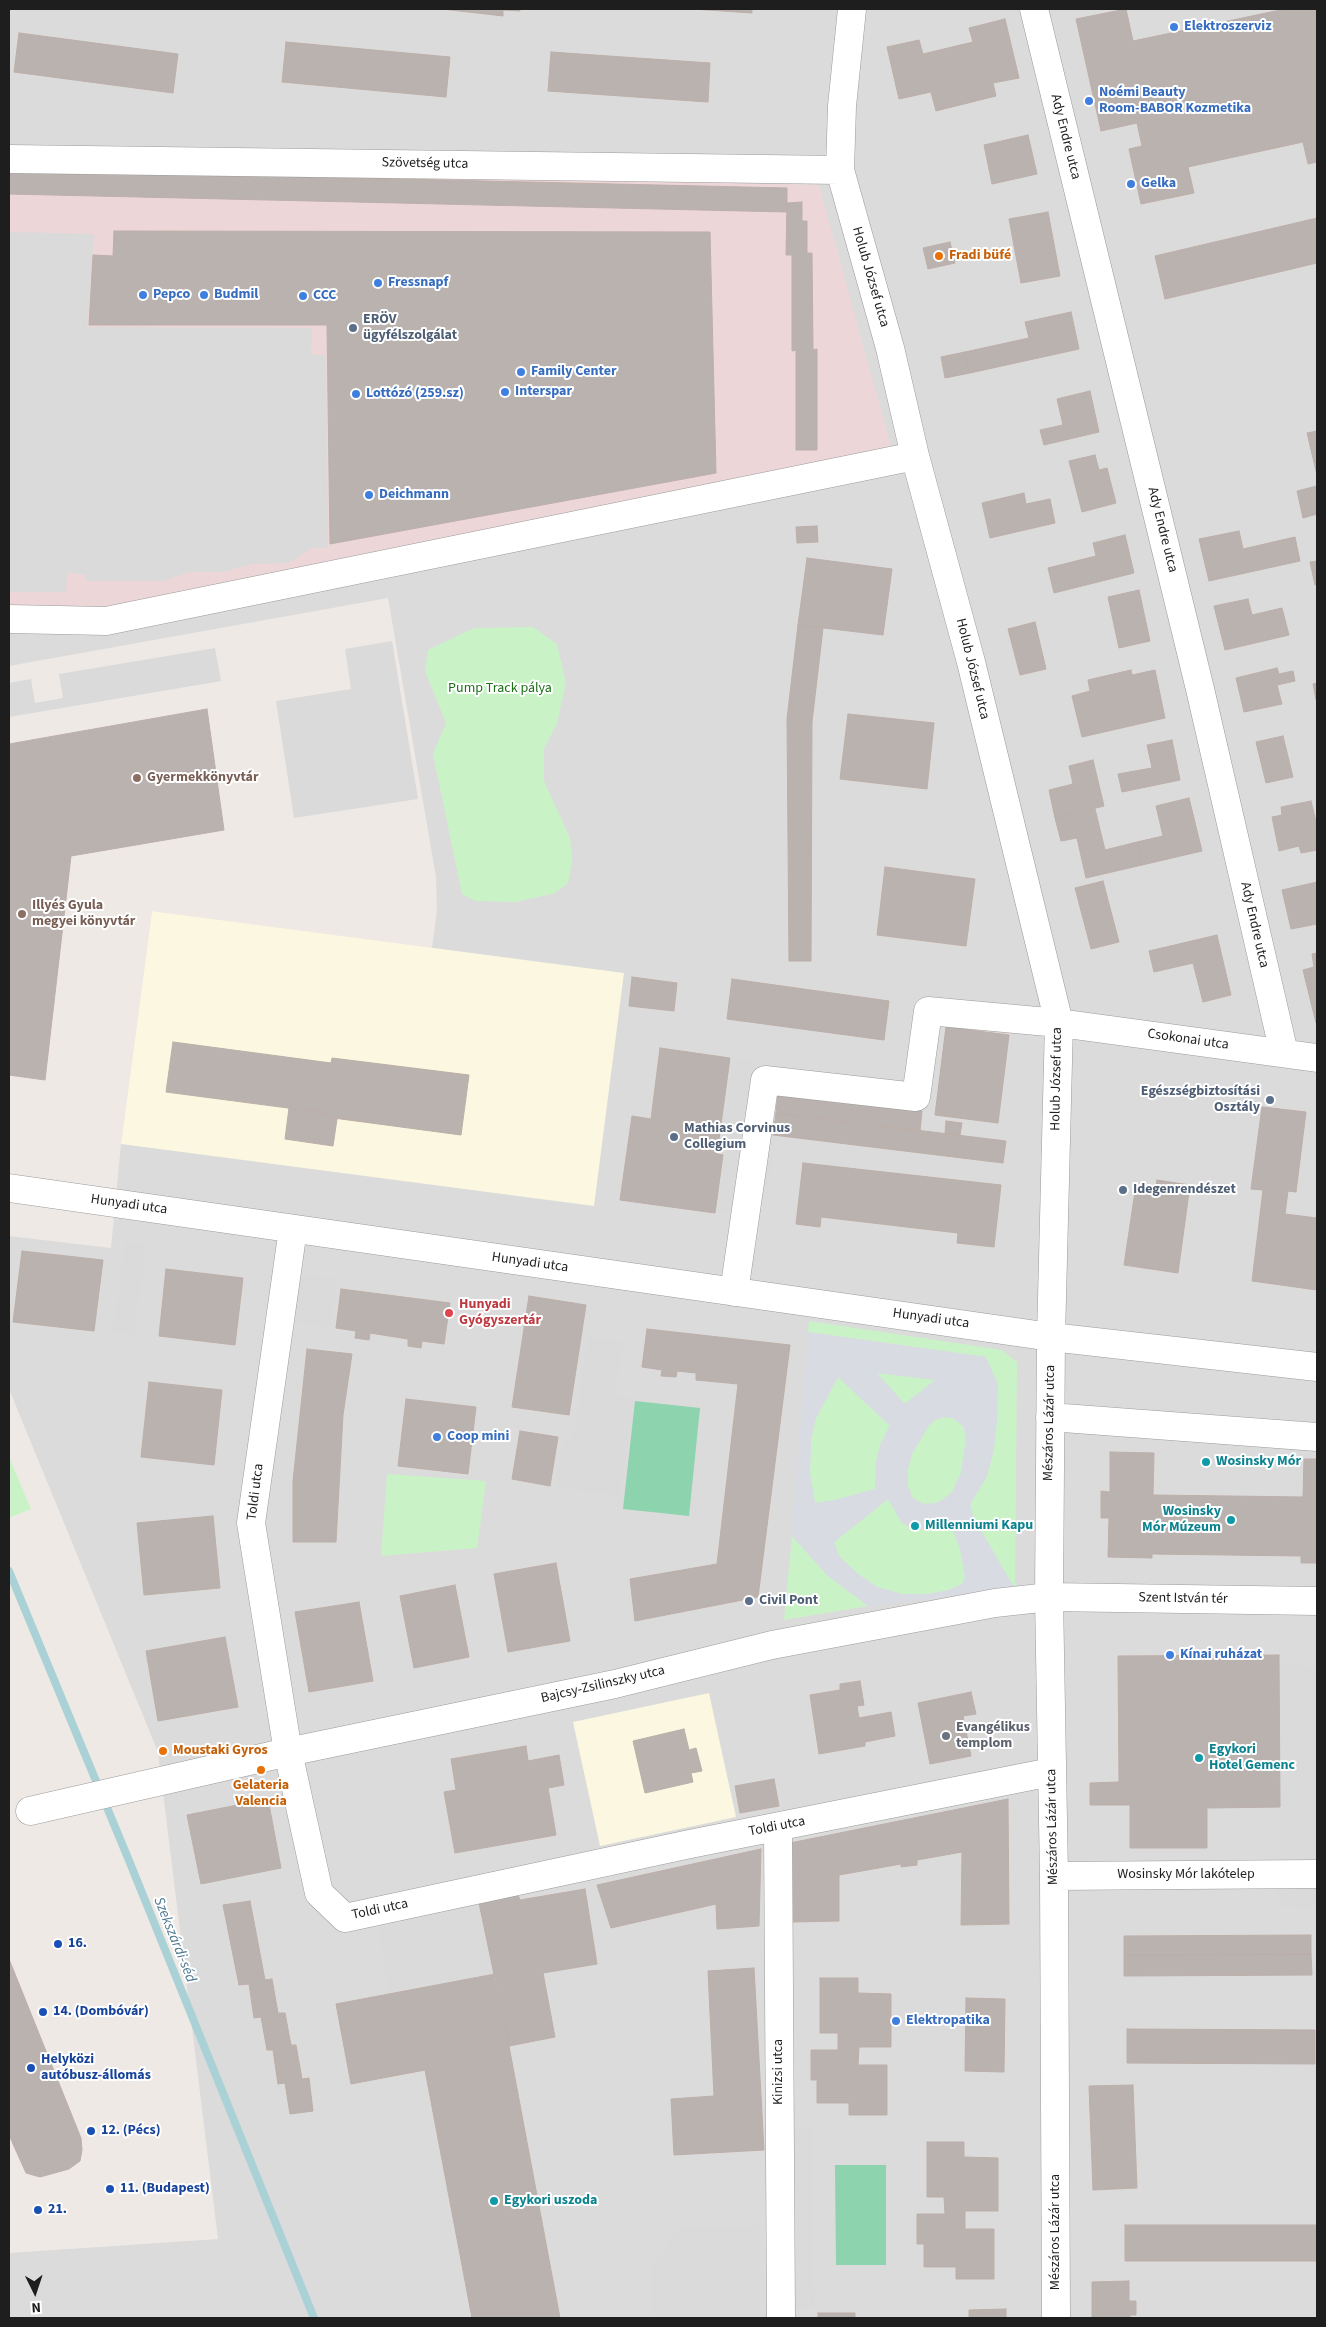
<!DOCTYPE html>
<meta charset="utf-8">
<style>
body{margin:0}
#map{position:relative;width:1326px;height:2327px;overflow:hidden;background:#eee9e5;font-family:"Source Sans 3",sans-serif}
canvas{display:block}
.frame{position:absolute;inset:0;border:10px solid #1e1e1e;pointer-events:none}
.north{position:absolute;left:10px;top:2267px;width:50px;height:50px;-webkit-text-stroke:4px #fff;paint-order:stroke;rotate:176deg;font-size:14px;font-weight:700;line-height:20px;text-align:center;color:#1e1e1e}
.north::after{content:'';display:block;margin:auto;width:18px;height:22px;background:#1e1e1e;clip-path:polygon(50% 0,100% 100%,50% 72%,0 100%)}
</style>
<div id="map">
<canvas width="1326" height="2327"></canvas>
<div class="frame"></div>
<div class="north">N</div>
</div>
<script>
const ctx = document.querySelector('canvas').getContext('2d');
ctx.lineJoin = 'round';
function fillPath(path, color) { ctx.fillStyle = color; ctx.fill(path, 'evenodd'); }
const shape = rows => new Path2D(rows.map(r => 'M' + r).join(''));
function trace(path, color, width, dash) { ctx.strokeStyle = color; ctx.lineWidth = width; ctx.lineCap = dash ? 'butt' : 'round'; ctx.setLineDash(dash || []); ctx.stroke(path); }
function label(font, color, halo, rows, align = 'center') {
  ctx.font = font + ' "Source Sans 3",sans-serif'; ctx.lineWidth = 4; ctx.setLineDash([]); ctx.textBaseline = 'middle'; ctx.strokeStyle = halo; ctx.fillStyle = color; for (const [text, x, y, turn = 0] of rows) {
    ctx.save(); ctx.translate(x, y); ctx.rotate((+turn || 0) * Math.PI / 180); ctx.textAlign = isNaN(turn) ? turn : align; if (halo) ctx.strokeText(text, 0, 0); ctx.fillText(text, 0, 0); ctx.restore();
  }
}
const residential = shape([
 [9,9,1317,9,1317,2318,9,2318,9,2253,218,2239,158,1752,9,1389,9,1236,111,1248,121,1144,152,911,432,948,437,910,436,877,388,598,9,666]
]);
const commercial = shape([
 [9,165,819,185,891,447,92,612,9,610]
]);
const education = shape([
 [152,911,624,973,594,1206,121,1144],
 [709,1693,736,1817,600,1846,573,1722]
]);
const park = shape([
 [533,627,557,644,566,683,557,723,544,749,544,781,570,838,572,861,568,883,555,893,516,902,475,901,462,894,433,754,446,723,425,671,428,650,474,628],
 [809,1321,1002,1350,1017,1362,1015,1589,973,1517,970,1504,987,1476,986,1357,808,1332],
 [877,1373,936,1380,904,1404],
 [838,1377,890,1425,880,1445,876,1463,875,1489,835,1500,815,1503,810,1474,811,1439,816,1418],
 [944,1417,953,1418,964,1427,966,1440,961,1473,952,1492,942,1500,936,1503,923,1504,912,1497,908,1486,908,1469,912,1454,929,1425,935,1420],
 [9,1457,31,1509,9,1518],
 [387,1474,486,1481,477,1548,381,1556],
 [888,1499,902,1523,913,1529,933,1530,951,1524,960,1549,965,1577,962,1584,949,1590,929,1594,902,1594,877,1587,858,1574,839,1556,834,1542],
 [792,1536,827,1575,868,1606,784,1620]
]);
const pitch = shape([
 [635,1401,700,1408,689,1516,623,1509],
 [835,2165,886,2165,886,2265,836,2265]
]);
const parking = shape([
 [9,232,94,234,87,327,312,328,311,355,326,355,328,548,312,548,288,563,251,564,224,572,189,572,163,581,86,581,86,574,67,573,66,592,9,592],
 [392,641,418,799,294,818,276,701,351,689,345,649],
 [215,648,221,681,9,717,9,683,31,679,35,703,63,698,59,674],
 [733,1058,750,1060,764,1087,754,1162,773,1153,769,1182,749,1194,745,1215,718,1211,726,1152,720,1151],
 [125,1242,146,1244,134,1335,113,1332],
 [287,1272,337,1279,330,1327,280,1320],
 [588,1337,623,1342,615,1396,634,1399,620,1496,556,1487,563,1438,573,1439],
 [1280,1665,1317,1666,1317,1908,1279,1907],
 [477,1890,495,1974,390,1995,375,1912],
 [780,2129,813,2130,814,2308,781,2308],
 [758,2226,759,2318,653,2318,651,2269,679,2227]
]);
const plaza = shape([
 [808,1332,986,1357,998,1384,997,1421,994,1450,987,1476,970,1504,973,1517,1015,1589,868,1606,827,1575,792,1536],
 [877,1373,935,1380,905,1404],
 [838,1377,890,1426,880,1445,876,1463,875,1489,835,1500,815,1503,810,1474,811,1439,816,1418],
 [944,1417,953,1418,964,1427,966,1440,961,1473,952,1492,942,1500,936,1503,923,1504,912,1497,908,1486,908,1469,912,1454,929,1425,935,1420],
 [888,1499,902,1523,913,1529,933,1530,951,1524,960,1549,965,1577,962,1584,949,1590,929,1594,902,1594,877,1587,858,1574,839,1556,834,1542]
]);
const stream = shape([
 [9,1571,130,1863,314,2318]
]);
const building = shape([
 [442,9,520,9,520,11,503,10,503,16,442,9],
 [692,9,752,9,752,13,692,9],
 [1126,9,1133,41,1285,9,1317,9,1317,162,1308,164,1303,142,1188,167,1194,193,1141,204,1129,149,1142,146,1137,123,1101,131,1076,19,1126,9],
 [1005,19,1019,78,993,83,996,96,936,111,931,92,899,99,887,47,919,40,923,54,973,42,969,28,1005,19],
 [19,33,178,54,173,93,14,72,19,33],
 [286,42,450,57,446,97,282,82,286,42],
 [551,52,710,63,708,102,548,91,551,52],
 [1028,135,1037,174,992,184,984,145,1028,135],
 [9,170,787,188,787,212,9,194,9,170],
 [802,202,802,221,807,221,807,253,812,253,813,350,817,349,817,450,796,450,796,350,792,351,792,255,786,255,787,203,802,202],
 [1048,212,1060,276,1021,283,1009,219,1048,212],
 [1317,218,1317,263,1165,299,1155,256,1317,218],
 [114,231,710,232,716,473,330,544,327,325,89,325,93,255,113,256,114,231],
 [950,242,955,263,928,269,923,248,950,242],
 [1071,312,1079,349,970,373,965,352,1029,338,1025,322,1071,312],
 [965,352,970,373,945,378,941,357,965,352],
 [1090,391,1099,432,1044,445,1040,430,1063,425,1057,399,1090,391],
 [1317,431,1317,475,1307,433,1317,431],
 [1095,455,1099,470,1107,468,1116,503,1082,512,1069,461,1095,455],
 [1317,486,1317,514,1303,518,1297,491,1317,486],
 [1024,493,1026,504,1050,499,1055,523,990,538,982,503,1024,493],
 [817,526,818,542,797,543,796,527,817,526],
 [1239,531,1243,549,1295,537,1300,561,1209,581,1199,539,1239,531],
 [1125,535,1134,573,1054,593,1048,568,1096,556,1093,543,1125,535],
 [807,558,892,569,883,635,798,625,807,558],
 [1317,561,1317,584,1315,585,1310,562,1317,561],
 [1139,590,1150,641,1119,648,1108,597,1139,590],
 [1248,599,1252,615,1282,608,1289,635,1225,650,1214,606,1248,599],
 [1035,622,1046,669,1020,675,1008,629,1035,622],
 [798,625,823,628,812,722,811,961,789,961,787,719,798,625],
 [1277,668,1279,674,1293,671,1295,681,1277,685,1282,704,1244,712,1236,678,1277,668],
 [1131,670,1132,675,1155,670,1165,718,1082,737,1072,696,1090,691,1088,680,1131,670],
 [1317,683,1317,700,1316,700,1313,684,1317,683],
 [207,709,224,830,71,856,45,1080,9,1075,9,744,207,709],
 [848,714,934,723,927,789,840,779,848,714],
 [1283,736,1293,777,1266,783,1256,742,1283,736],
 [1172,740,1180,780,1122,792,1118,774,1152,768,1147,745,1172,740],
 [1093,760,1104,806,1055,818,1049,790,1073,784,1069,766,1093,760],
 [1189,798,1202,851,1142,865,1137,842,1163,836,1156,806,1189,798],
 [1311,801,1317,826,1317,850,1301,853,1299,846,1279,851,1272,817,1282,815,1281,807,1311,801],
 [1095,809,1105,850,1137,842,1142,865,1086,878,1077,838,1061,841,1055,818,1095,809],
 [885,867,975,879,966,946,877,935,885,867],
 [1103,881,1119,942,1091,949,1075,888,1103,881],
 [1317,882,1317,924,1291,929,1282,890,1317,882],
 [1217,935,1231,995,1203,1002,1193,963,1154,972,1149,951,1217,935],
 [1317,953,1317,1023,1316,1023,1303,970,1314,967,1312,954,1317,953],
 [632,977,677,983,674,1011,629,1006,632,977],
 [732,979,889,1001,884,1040,727,1019,732,979],
 [946,1027,1009,1035,998,1123,935,1115,946,1027],
 [173,1042,331,1063,332,1058,469,1075,461,1135,326,1117,326,1113,166,1092,173,1042],
 [660,1048,730,1058,717,1154,723,1155,715,1213,620,1200,632,1116,651,1119,660,1048],
 [778,1093,922,1111,920,1131,776,1113,778,1093],
 [1262,1107,1306,1112,1296,1192,1288,1191,1285,1214,1317,1218,1317,1290,1252,1281,1263,1190,1251,1189,1262,1107],
 [289,1108,326,1113,326,1117,337,1119,333,1146,285,1139,289,1108],
 [776,1113,1006,1141,1003,1163,773,1135,776,1113],
 [946,1121,962,1123,960,1135,945,1134,946,1121],
 [803,1163,1001,1185,994,1247,957,1243,958,1233,821,1217,820,1227,796,1224,803,1163],
 [1157,1180,1190,1185,1178,1273,1124,1265,1136,1185,1156,1188,1157,1180],
 [22,1251,103,1260,94,1331,13,1322,22,1251],
 [166,1269,243,1278,235,1345,159,1336,166,1269],
 [341,1289,450,1303,444,1344,422,1341,421,1348,408,1346,408,1339,370,1333,369,1340,355,1338,356,1331,336,1328,341,1289],
 [529,1296,586,1305,569,1415,512,1407,529,1296],
 [647,1329,790,1345,758,1597,635,1621,630,1579,717,1564,738,1384,696,1380,696,1373,677,1371,676,1377,661,1376,662,1370,642,1367,647,1329],
 [307,1349,352,1354,343,1415,336,1542,293,1542,293,1481,307,1349],
 [149,1382,222,1390,214,1465,141,1457,149,1382],
 [406,1399,476,1407,468,1474,398,1466,406,1399],
 [520,1431,558,1437,550,1486,512,1479,520,1431],
 [1110,1452,1154,1453,1153,1495,1303,1497,1304,1459,1317,1459,1317,1563,1301,1563,1301,1556,1152,1554,1152,1558,1108,1557,1109,1518,1101,1518,1101,1491,1110,1492,1110,1452],
 [213,1516,220,1588,144,1595,137,1523,213,1516],
 [556,1563,570,1641,508,1652,494,1574,556,1563],
 [455,1585,469,1657,414,1668,400,1596,455,1585],
 [359,1602,373,1681,309,1692,295,1612,359,1602],
 [225,1637,238,1707,158,1721,146,1651,225,1637],
 [1279,1655,1280,1807,1207,1808,1207,1848,1130,1848,1130,1805,1090,1805,1090,1783,1119,1782,1118,1656,1279,1655],
 [860,1681,864,1705,857,1706,859,1718,891,1712,895,1736,865,1742,865,1746,819,1754,810,1695,840,1690,840,1684,860,1681],
 [971,1692,976,1714,963,1716,971,1756,930,1764,918,1703,971,1692],
 [684,1729,689,1750,696,1748,702,1771,691,1773,693,1782,645,1793,633,1741,684,1729],
 [526,1746,528,1761,559,1755,564,1785,548,1788,556,1835,455,1853,444,1792,456,1790,451,1759,526,1746],
 [774,1779,779,1806,740,1813,735,1786,774,1779],
 [268,1799,281,1868,201,1884,187,1815,268,1799],
 [1008,1799,1009,1924,961,1925,962,1852,917,1860,917,1865,901,1867,901,1864,839,1875,839,1921,792,1922,790,1843,1008,1799],
 [761,1849,759,1926,717,1929,716,1904,611,1928,597,1885,761,1849],
 [585,1889,597,1964,543,1973,555,2037,509,2046,479,1903,518,1895,520,1900,585,1889],
 [250,1901,265,1980,272,1979,278,2013,285,2013,291,2045,296,2045,302,2079,309,2078,313,2111,290,2114,285,2083,278,2084,273,2050,267,2050,261,2017,254,2018,249,1984,239,1985,223,1905,250,1901],
 [1311,1935,1311,1954,1124,1955,1124,1936,1311,1935],
 [1311,1954,1312,1975,1124,1976,1124,1955,1311,1954],
 [9,1959,81,2138,82,2150,80,2161,69,2169,40,2177,26,2173,9,2135,9,1959],
 [754,1968,764,2150,674,2155,671,2099,714,2096,708,1971,754,1968],
 [495,1974,509,2046,560,2318,472,2318,425,2070,351,2084,336,2004,495,1974],
 [820,1978,858,1978,858,1993,891,1994,891,2047,859,2047,858,2065,887,2065,887,2115,849,2115,849,2103,817,2103,817,2080,811,2080,811,2050,838,2050,838,2033,820,2033,820,1978],
 [966,1998,1005,1999,1004,2072,965,2071,966,1998],
 [1127,2029,1315,2030,1315,2064,1127,2063,1127,2029],
 [1133,2085,1137,2188,1093,2190,1089,2086,1133,2085],
 [927,2142,964,2142,964,2157,998,2158,998,2211,965,2211,965,2229,994,2229,994,2279,956,2279,956,2267,924,2267,924,2244,917,2244,917,2214,945,2214,944,2197,927,2197,927,2142],
 [1125,2225,1317,2225,1317,2261,1125,2261,1125,2225],
 [1129,2281,1129,2301,1136,2301,1136,2315,1130,2315,1130,2318,1092,2318,1092,2282,1129,2281],
 [1006,2309,1006,2318,969,2318,969,2310,1006,2309],
 [818,2313,855,2313,855,2318,818,2318,818,2313]
]);
const minor = shape([
 [852,9,842,106,840,170,890,348,915,456,971,662,1059,1023,1051,1337,1049,1597,1054,1876,1056,2318],
 [1034,9,1200,689,1284,1053],
 [9,159,840,170],
 [9,619,106,621,915,456],
 [9,1188,1051,1337,1317,1367],
 [293,1229,251,1523,288,1752,319,1893,345,1918,690,1844,1051,1772],
 [734,1292,765,1080,916,1097,928,1011,1059,1023,1317,1058],
 [1050,1417,1317,1437],
 [30,1811,288,1752,615,1684,772,1645,995,1603,1049,1597,1317,1601],
 [778,1827,781,2318],
 [1054,1876,1317,1874]
]);
const markers = [
 [1174,27,5,"#3f7fe0"],
 [1089,101,5,"#3f7fe0"],
 [1131,184,5,"#3f7fe0"],
 [939,256,5,"#e8710a"],
 [378,283,5,"#3f7fe0"],
 [143,295,5,"#3f7fe0"],
 [204,295,5,"#3f7fe0"],
 [303,296,5,"#3f7fe0"],
 [353,328,5,"#5c6f8a"],
 [521,372,5,"#3f7fe0"],
 [505,392,5,"#3f7fe0"],
 [356,394,5,"#3f7fe0"],
 [369,495,5,"#3f7fe0"],
 [137,778,5,"#8d6e63"],
 [22,914,5,"#8d6e63"],
 [1270,1100,5,"#5c6f8a"],
 [674,1137,5,"#5c6f8a"],
 [1123,1190,5,"#5c6f8a"],
 [449,1313,5,"#e0444e"],
 [437,1437,5,"#3f7fe0"],
 [1206,1462,5,"#0f9aa8"],
 [1231,1520,5,"#0f9aa8"],
 [915,1526,5,"#0f9aa8"],
 [749,1601,5,"#5c6f8a"],
 [1170,1655,5,"#3f7fe0"],
 [946,1736,5,"#6b7280"],
 [163,1751,5,"#e8710a"],
 [1199,1758,5,"#0f9aa8"],
 [261,1770,5,"#e8710a"],
 [58,1944,5,"#1a4fb4"],
 [43,2012,5,"#1a4fb4"],
 [896,2021,5,"#3f7fe0"],
 [31,2068,5,"#1a4fb4"],
 [91,2131,5,"#1a4fb4"],
 [110,2189,5,"#1a4fb4"],
 [494,2201,5,"#0f9aa8"],
 [38,2210,5,"#1a4fb4"]
];
const shopNames = [
 ["Elektroszerviz",1184,27],
 ["Noémi Beauty",1099,93],
 ["Room-BABOR Kozmetika",1099,109],
 ["Gelka",1141,184],
 ["Fressnapf",388,283],
 ["Pepco",153,295],
 ["Budmil",214,295],
 ["CCC",313,296],
 ["Family Center",531,372],
 ["Interspar",515,392],
 ["Lottózó (259.sz)",366,394],
 ["Deichmann",379,495],
 ["Coop mini",447,1437],
 ["Kínai ruházat",1180,1655],
 ["Elektropatika",906,2021]
];
const streetNames = [
 ["Ady Endre utca",1065,137,76],
 ["Szövetség utca",425,164,1],
 ["Holub József utca",870,277,74],
 ["Ady Endre utca",1162,530,76],
 ["Holub József utca",972,669,76],
 ["Ady Endre utca",1254,925,77],
 ["Csokonai utca",1188,1040,8],
 ["Holub József utca",1057,1079,-89],
 ["Hunyadi utca",129,1205,8],
 ["Hunyadi utca",530,1263,8],
 ["Hunyadi utca",931,1319,8],
 ["Mészáros Lázár utca",1050,1423,-89],
 ["Toldi utca",256,1492,-83],
 ["Szent István tér",1183,1599,1],
 ["Bajcsy-Zsilinszky utca",603,1685,-13],
 ["Toldi utca",777,1827,-11],
 ["Mészáros Lázár utca",1053,1827,-91],
 ["Wosinsky Mór lakótelep",1186,1875],
 ["Toldi utca",380,1910,-12],
 ["Kinizsi utca",779,2072,-90],
 ["Mészáros Lázár utca",1056,2232,-90]
];
const foodNames = [
 ["Fradi büfé",949,256],
 ["Moustaki Gyros",173,1751],
 ["Gelateria",261,1786,"center"],
 ["Valencia",261,1802,"center"]
];
const serviceNames = [
 ["ERÖV",363,320],
 ["ügyfélszolgálat",363,336],
 ["Egészségbiztosítási",1260,1092,"right"],
 ["Osztály",1260,1108,"right"],
 ["Mathias Corvinus",684,1129],
 ["Collegium",684,1145],
 ["Idegenrendészet",1133,1190],
 ["Civil Pont",759,1601]
];
const parkNames = [
 ["Pump Track pálya",500,689]
];
const educationNames = [
 ["Gyermekkönyvtár",147,778],
 ["Illyés Gyula",32,906],
 ["megyei könyvtár",32,922]
];
const healthNames = [
 ["Hunyadi",459,1305],
 ["Gyógyszertár",459,1321]
];
const cultureNames = [
 ["Wosinsky Mór",1216,1462],
 ["Wosinsky",1221,1512,"right"],
 ["Mór Múzeum",1221,1528,"right"],
 ["Millenniumi Kapu",925,1526],
 ["Egykori",1209,1750],
 ["Hotel Gemenc",1209,1766],
 ["Egykori uszoda",504,2201]
];
const worshipNames = [
 ["Evangélikus",956,1728],
 ["templom",956,1744]
];
const transitNames = [
 ["16.",68,1944],
 ["14. (Dombóvár)",53,2012],
 ["Helyközi",41,2060],
 ["autóbusz-állomás",41,2076],
 ["12. (Pécs)",101,2131],
 ["11. (Budapest)",120,2189],
 ["21.",48,2210]
];
const waterNames = [
 ["Szekszárdi-séd",174,1940,68]
];
fillPath(residential, '#dcdbdb');
fillPath(commercial, '#ecd6d8');
fillPath(education, '#fbf7e0');
fillPath(park, '#c9f3c7');
fillPath(pitch, '#8cd3ae');
fillPath(parking, '#dadada');
fillPath(plaza, '#d9dbe3');
trace(stream, '#aad2d6', 8);
fillPath(building, '#bab2ae');
trace(building, '#bdafa9', 1);
trace(minor, '#9b9b9b', 29);
trace(minor, '#fff', 28);
for (const [x, y, r, color] of markers) { const dot = new Path2D(); dot.arc(x, y, r, 0, 2 * Math.PI); ctx.fillStyle = color; ctx.fill(dot); trace(dot, '#fff', 2); }
label('bold 14px', '#366cbe', '#fff', shopNames, 'left');
label('14px', '#1e1e1e', '#fff', streetNames);
label('bold 14px', '#c56008', '#fff', foodNames, 'left');
label('bold 14px', '#4e5e75', '#fff', serviceNames, 'left');
label('14px', '#1d6f18', '#fff', parkNames);
label('bold 14px', '#785e54', '#fff', educationNames, 'left');
label('bold 14px', '#be3a42', '#fff', healthNames, 'left');
label('bold 14px', '#0d838f', '#fff', cultureNames, 'left');
label('bold 14px', '#5b616d', '#fff', worshipNames, 'left');
label('bold 14px', '#164399', '#fff', transitNames, 'left');
label('italic 15px', '#4f7a94', '#fff', waterNames);
</script>
